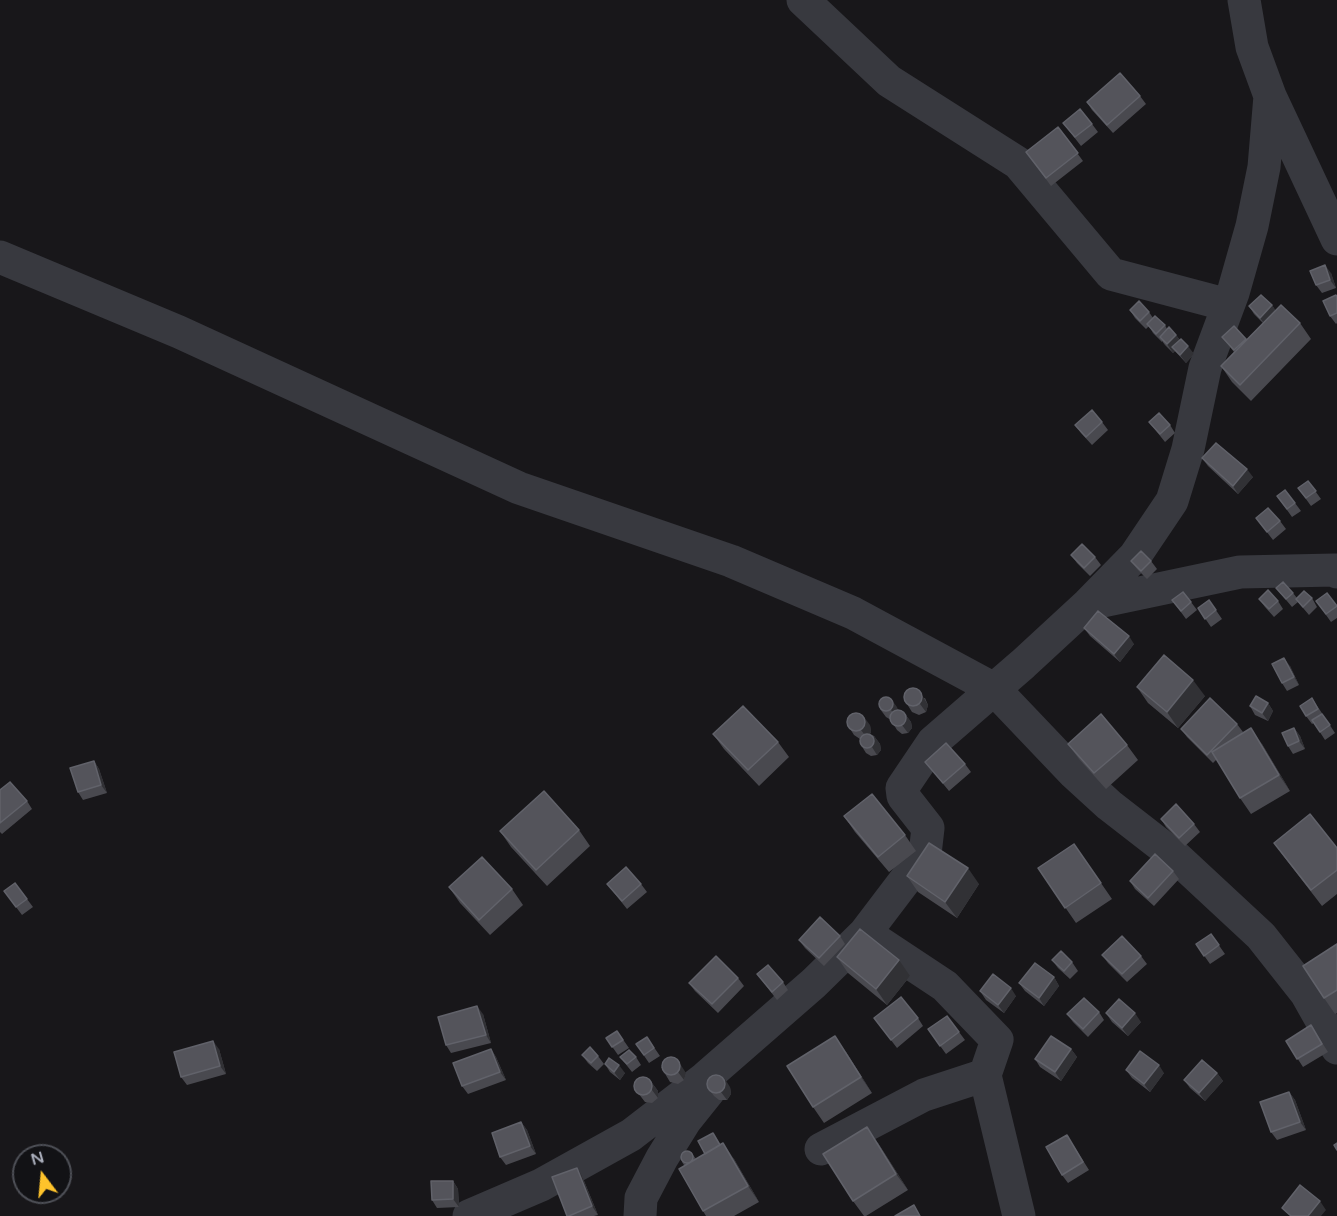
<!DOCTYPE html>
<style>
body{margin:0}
#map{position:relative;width:1337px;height:1216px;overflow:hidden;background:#18171a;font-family:"Varela Round",sans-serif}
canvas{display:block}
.north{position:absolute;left:12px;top:1144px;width:60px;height:60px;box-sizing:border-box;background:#121215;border:2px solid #4e5057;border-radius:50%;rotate:344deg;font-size:16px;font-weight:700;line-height:24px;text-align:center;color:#a9adba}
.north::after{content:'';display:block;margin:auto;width:21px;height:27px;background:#fec32b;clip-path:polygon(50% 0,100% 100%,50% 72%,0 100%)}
</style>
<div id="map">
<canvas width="1337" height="1216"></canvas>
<div class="north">N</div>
</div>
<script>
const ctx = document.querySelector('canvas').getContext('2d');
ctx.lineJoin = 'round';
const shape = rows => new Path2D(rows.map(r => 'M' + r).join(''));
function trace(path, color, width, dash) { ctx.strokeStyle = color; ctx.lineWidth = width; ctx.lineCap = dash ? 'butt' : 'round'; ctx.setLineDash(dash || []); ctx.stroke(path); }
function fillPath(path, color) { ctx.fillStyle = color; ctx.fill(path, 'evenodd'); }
const minor = shape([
 [803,0,889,81,1018,163,1111,274,1228,305],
 [1244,0,1252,47,1270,96,1337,239],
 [0,257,179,332,519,488,731,561,853,613,994,689,1074,773,1109,805,1176,857,1261,936,1306,993,1337,1048],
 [1088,604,1240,572,1335,570,1337,572],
 [865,933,945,986,997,1040,985,1075,1019,1216],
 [821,1149,924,1095,985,1075],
 [469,1216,541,1185,631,1135,705,1078,814,983,865,933,925,854,928,828,903,796,902,788,933,742,1023,664,1088,604,1135,556,1172,501,1188,449,1205,368,1233,293,1252,226,1264,167,1270,96],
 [640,1216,641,1198,662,1158,685,1121,709,1091,708,1088]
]);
const wall = shape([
 [1140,96,1146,104,1113,133,1092,110,1087,102],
 [1063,123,1092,124,1098,132,1081,146],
 [1058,127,1083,161,1051,186,1026,152],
 [1331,273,1336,288,1322,293,1316,285],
 [1337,296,1337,323,1336,324,1330,316],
 [1272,305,1275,310,1300,323,1311,339,1251,401,1232,382,1221,366,1234,352,1222,337,1234,326,1246,340,1263,323,1254,314,1249,306],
 [1130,310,1149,312,1153,318,1165,325,1167,329,1176,335,1180,340,1194,354,1186,363,1175,351,1173,353,1165,345,1162,341,1162,342,1153,333,1149,326,1146,329,1135,318],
 [1102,422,1108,430,1092,445,1081,433,1075,425],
 [1149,422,1170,425,1175,433,1165,442],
 [1202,458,1253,477,1238,494,1208,466],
 [1308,481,1321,499,1311,506,1298,488],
 [1277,496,1295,503,1301,511,1292,517],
 [1256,518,1280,521,1286,529,1273,540],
 [1071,555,1095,557,1101,565,1090,576,1077,563],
 [1131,561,1151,561,1157,569,1147,579,1137,569],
 [1276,588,1293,593,1297,598,1312,598,1317,607,1309,615,1298,602,1292,607],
 [1327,593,1337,607,1337,618,1331,622,1316,601],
 [1259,599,1278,601,1283,609,1274,617,1265,607],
 [1172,600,1191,602,1197,610,1186,619],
 [1209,600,1222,619,1211,627,1198,608],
 [1084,628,1134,644,1120,662,1090,636],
 [1290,666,1299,685,1287,691,1282,683],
 [1137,687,1205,696,1178,728,1148,703],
 [925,698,928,705,926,712,919,715,912,712,907,704],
 [1312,698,1335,733,1325,740,1314,723,1312,724,1306,716],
 [891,699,898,710,905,714,911,722,912,728,908,733,902,734,897,730,891,720,886,717,880,709],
 [1268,703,1273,711,1268,721,1255,715,1250,706],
 [1237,724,1243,732,1241,735,1262,744,1290,791,1251,814,1240,798,1217,759,1213,763,1187,737,1181,729],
 [870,725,871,732,870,734,874,736,880,744,881,750,877,755,871,756,866,753,861,745,860,739,854,735,849,727],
 [1294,728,1300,736,1305,749,1293,754,1288,746],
 [713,734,778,742,789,757,759,786,724,749],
 [1068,744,1127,745,1138,760,1106,789,1079,759],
 [94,761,99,769,107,793,83,800,78,792],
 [925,762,965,764,971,772,949,791],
 [0,790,27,801,32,809,2,834,0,832],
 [844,816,905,835,916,851,889,872,855,832],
 [1161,819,1194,824,1200,832,1185,846,1166,827],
 [579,830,590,846,547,886,511,847,500,831],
 [1274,843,1337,848,1337,894,1322,906,1285,858],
 [1074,844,1112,899,1076,923,1038,868],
 [1173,871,1179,879,1154,906,1135,889,1130,881],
 [907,876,979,884,957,918,918,892],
 [15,883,33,907,22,915,4,891],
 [607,884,641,884,647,892,627,909],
 [449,887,512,889,523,905,490,935,460,903],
 [1211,934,1225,954,1210,964,1196,944],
 [840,936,845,944,824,966,805,948,799,940],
 [1337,944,1337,1013,1335,1014,1324,998],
 [1102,955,1141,956,1147,964,1127,982,1108,963],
 [837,957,910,976,887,1005,848,973],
 [1052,960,1072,962,1078,971,1070,979,1058,968],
 [757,974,783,982,788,990,777,1000],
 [1054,977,1059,986,1044,1006,1025,991,1019,983],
 [738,978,744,986,718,1013,695,991,689,983],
 [980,991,1016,996,1004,1013,986,1000],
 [1099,1012,1104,1020,1088,1037,1073,1022,1067,1014],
 [1106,1013,1141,1022,1128,1036,1112,1022],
 [483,1014,491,1043,451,1053,446,1045],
 [947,1016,965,1040,946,1054,928,1029],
 [874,1018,918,1018,923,1026,897,1048],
 [617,1031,629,1048,618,1055,606,1038],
 [1316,1033,1328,1052,1303,1067,1286,1041],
 [647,1037,660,1056,649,1063,636,1044],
 [219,1049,226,1074,187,1085,181,1077],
 [491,1049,496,1057,506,1080,468,1094,462,1086],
 [1071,1049,1077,1057,1061,1081,1040,1067,1035,1059],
 [846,1052,872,1093,824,1123,813,1107],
 [582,1055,598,1056,604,1064,597,1071,588,1063],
 [620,1057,636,1057,641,1065,632,1072],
 [605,1064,625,1073,620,1080,610,1072],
 [661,1067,686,1073,684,1080,678,1084,670,1082],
 [1126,1070,1164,1073,1150,1092,1132,1078],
 [1217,1073,1223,1081,1205,1101,1190,1088,1184,1080],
 [652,1083,658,1091,658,1098,652,1103,645,1102,635,1089],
 [730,1087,731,1094,727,1100,719,1100,714,1096,708,1088],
 [1289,1092,1295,1100,1306,1130,1277,1140,1271,1132],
 [521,1122,527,1130,536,1154,506,1165,500,1157],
 [1067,1135,1089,1170,1068,1183,1062,1175],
 [878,1143,908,1190,866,1216,864,1216,853,1201],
 [721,1145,734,1159,759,1202,734,1216,706,1216,703,1211,684,1165,682,1162,691,1152,696,1159],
 [582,1176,598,1215,594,1216,567,1216],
 [453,1181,458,1189,459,1207,437,1208,432,1200]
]);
const shadedWall = shape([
 [1325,265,1331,273,1336,288,1330,280],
 [1272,305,1278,314,1266,326,1260,318],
 [1176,335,1182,343,1172,347,1175,351,1173,353,1167,344],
 [1188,346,1194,354,1186,363,1180,355],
 [1247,469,1253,477,1238,494,1233,486],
 [1129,636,1134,644,1120,662,1114,654],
 [1284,658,1290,666,1299,685,1294,677],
 [1193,680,1205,696,1178,728,1167,712],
 [919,690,928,705,926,712,920,704],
 [891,699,897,707,899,713,897,718,891,710],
 [1268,703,1273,711,1268,721,1262,713],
 [905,714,911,722,912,728,908,733,902,725],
 [864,717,870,725,871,732,867,738,861,730],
 [1251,728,1262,744,1290,791,1279,775],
 [1294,728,1300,736,1305,749,1299,741],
 [874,736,880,744,881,750,877,755,872,747],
 [94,761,99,769,107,793,101,785],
 [968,868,979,884,957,918,945,902],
 [899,960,910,976,887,1005,876,989],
 [1054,977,1059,986,1044,1006,1039,998],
 [1011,988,1016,996,1004,1013,998,1005],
 [477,1006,483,1014,491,1043,486,1035],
 [1135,1013,1141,1022,1128,1036,1122,1028],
 [835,1036,846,1052,872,1093,861,1077],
 [213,1041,219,1049,226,1074,220,1066],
 [491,1049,496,1057,506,1080,500,1072],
 [1071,1049,1077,1057,1061,1081,1055,1072],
 [677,1059,686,1073,684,1080,678,1072],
 [619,1065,625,1073,620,1080,614,1072],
 [1159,1065,1164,1073,1150,1092,1144,1084],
 [1217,1073,1223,1081,1205,1101,1199,1093],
 [725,1079,730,1087,731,1094,727,1100,721,1092],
 [652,1083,658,1091,658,1098,652,1090],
 [1289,1092,1295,1100,1306,1130,1300,1122],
 [521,1122,527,1130,536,1154,530,1146],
 [867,1127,878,1143,908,1190,896,1174],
 [723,1143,734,1159,759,1202,748,1186],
 [577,1168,582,1176,598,1215,592,1206],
 [453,1181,458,1189,459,1207,453,1199],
 [1320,1201,1326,1210,1321,1216,1308,1216]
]);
const building = shape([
 [1120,73,1140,96,1107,125,1087,102,1120,73],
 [1080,109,1092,124,1075,137,1063,123,1080,109],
 [1058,127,1078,153,1046,178,1026,152,1058,127],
 [1325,265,1330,280,1316,285,1310,271,1325,265],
 [1261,295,1272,305,1260,318,1249,306,1261,295],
 [1336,295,1337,297,1337,313,1330,316,1323,301,1336,295],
 [1139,301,1149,312,1140,321,1130,310,1139,301],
 [1281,305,1300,323,1240,385,1221,366,1281,305],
 [1155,316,1165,325,1156,334,1147,324,1155,316],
 [1234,326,1246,339,1234,350,1222,337,1234,326],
 [1169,327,1176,335,1167,344,1160,337,1169,327],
 [1181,339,1188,346,1180,355,1172,347,1181,339],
 [1092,410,1102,422,1086,437,1075,425,1092,410],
 [1159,413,1170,425,1160,434,1149,422,1159,413],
 [1216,443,1247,469,1233,486,1202,458,1216,443],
 [1308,481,1316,491,1306,498,1298,488,1308,481],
 [1285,490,1295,503,1287,509,1277,496,1285,490],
 [1268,508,1280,521,1267,532,1256,518,1268,508],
 [1082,544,1095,557,1084,568,1071,555,1082,544],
 [1141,551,1151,561,1141,571,1131,561,1141,551],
 [1283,582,1293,593,1286,599,1276,588,1283,582],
 [1268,590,1278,601,1269,609,1259,599,1268,590],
 [1304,591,1312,598,1303,607,1296,599,1304,591],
 [1183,592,1191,602,1181,611,1172,600,1183,592],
 [1327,593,1337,606,1326,614,1316,601,1327,593],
 [1209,600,1216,610,1205,619,1198,608,1209,600],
 [1098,611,1129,636,1114,654,1084,628,1098,611],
 [1164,655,1193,680,1167,712,1137,687,1164,655],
 [1284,658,1294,677,1282,683,1272,664,1284,658],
 '904 697a9 9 0 1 1 18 0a9 9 0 1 1-18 0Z',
 [1256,696,1268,703,1262,713,1250,706,1256,696],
 '879 704a7 7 0 1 1 14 0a7 7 0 1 1-14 0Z',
 [1210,698,1237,724,1207,755,1181,729,1210,698],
 [1312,698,1318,709,1306,716,1300,706,1312,698],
 [743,706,778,742,748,770,713,734,743,706],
 '890 718a8 8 0 1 1 16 0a8 8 0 1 1-16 0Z',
 '847 722a9 9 0 1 1 18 0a9 9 0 1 1-18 0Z',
 [1101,714,1127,745,1094,773,1068,744,1101,714],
 [1322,714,1330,725,1320,732,1312,720,1322,714],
 [1251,728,1279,775,1240,798,1212,752,1251,728],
 [1294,728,1299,741,1288,746,1282,733,1294,728],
 '860 741a7 7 0 1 1 14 0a7 7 0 1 1-14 0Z',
 [946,743,965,764,943,783,925,762,946,743],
 [94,761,101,785,78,792,70,768,94,761],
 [10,782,27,801,0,823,0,790,10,782],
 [544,791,579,830,536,870,500,831,544,791],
 [872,794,905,835,878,857,844,816,872,794],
 [1176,804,1194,824,1179,838,1161,819,1176,804],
 [1310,814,1337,848,1337,870,1311,890,1274,843,1310,814],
 [929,843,968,868,945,902,907,876,929,843],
 [1074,844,1101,883,1065,908,1038,868,1074,844],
 [1155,854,1173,871,1148,898,1130,881,1155,854],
 [482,857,512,889,479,920,449,887,482,857],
 [626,867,641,884,622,901,607,884,626,867],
 [15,883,27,899,16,907,4,891,15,883],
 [820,917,840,936,819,958,799,940,820,917],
 [860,929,899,960,876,989,837,957,860,929],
 [1211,934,1219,945,1204,956,1196,944,1211,934],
 [1122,936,1141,956,1122,974,1102,955,1122,936],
 [1337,944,1337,990,1324,998,1303,966,1337,944],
 [1061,951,1072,962,1064,971,1052,960,1061,951],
 [716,956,738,978,712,1004,689,983,716,956],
 [1035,963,1054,977,1039,998,1019,983,1035,963],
 [768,965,783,982,772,992,757,974,768,965],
 [993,974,1011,988,998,1005,980,991,993,974],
 [901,997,918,1018,891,1040,874,1018,901,997],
 [1084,998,1099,1012,1083,1029,1067,1014,1084,998],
 [1119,999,1135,1013,1122,1028,1106,1013,1119,999],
 [477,1006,486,1035,446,1045,438,1017,477,1006],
 [947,1016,959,1032,940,1046,928,1029,947,1016],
 [1311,1025,1322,1044,1297,1059,1286,1041,1311,1025],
 [617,1031,623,1040,612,1047,606,1038,617,1031],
 [835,1036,861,1077,813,1107,787,1066,835,1036],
 [1051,1036,1071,1049,1055,1072,1035,1059,1051,1036],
 [647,1037,654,1048,644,1055,636,1044,647,1037],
 [213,1041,220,1066,181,1077,174,1052,213,1041],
 [590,1047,598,1056,591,1063,582,1055,590,1047],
 [491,1049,500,1072,462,1086,453,1063,491,1049],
 [629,1050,636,1057,627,1064,620,1057,629,1050],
 [1140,1051,1159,1065,1144,1084,1126,1070,1140,1051],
 '662 1066a9 9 0 1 1 18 0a9 9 0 1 1-18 0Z',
 [609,1058,619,1065,614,1072,605,1064,609,1058],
 [1202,1060,1217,1073,1199,1093,1184,1080,1202,1060],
 '707 1084a9 9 0 1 1 18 0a9 9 0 1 1-18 0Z',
 '634 1086a9 9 0 1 1 18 0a9 9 0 1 1-18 0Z',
 [1289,1092,1300,1122,1271,1132,1260,1102,1289,1092],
 [521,1122,530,1146,500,1157,492,1133,521,1122],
 [867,1127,896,1174,853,1201,823,1154,867,1127],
 [713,1133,720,1145,705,1154,698,1141,713,1133],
 [1067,1135,1083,1162,1062,1175,1046,1147,1067,1135],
 [723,1143,748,1186,703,1211,679,1169,723,1143],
 [1337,1143,1337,1150,1334,1145,1337,1143],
 '681 1157a6 6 0 1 1 12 0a6 6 0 1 1-12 0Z',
 [577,1168,592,1206,569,1216,567,1216,552,1177,577,1168],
 [431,1181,453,1181,453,1199,432,1200,431,1181],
 [1300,1185,1320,1201,1308,1216,1291,1216,1282,1208,1300,1185],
 [914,1205,920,1216,895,1216,914,1205]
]);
trace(minor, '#38393f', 33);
fillPath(wall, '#49494f');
fillPath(shadedWall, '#313135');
fillPath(building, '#54545b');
trace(building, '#61626a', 1.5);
</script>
